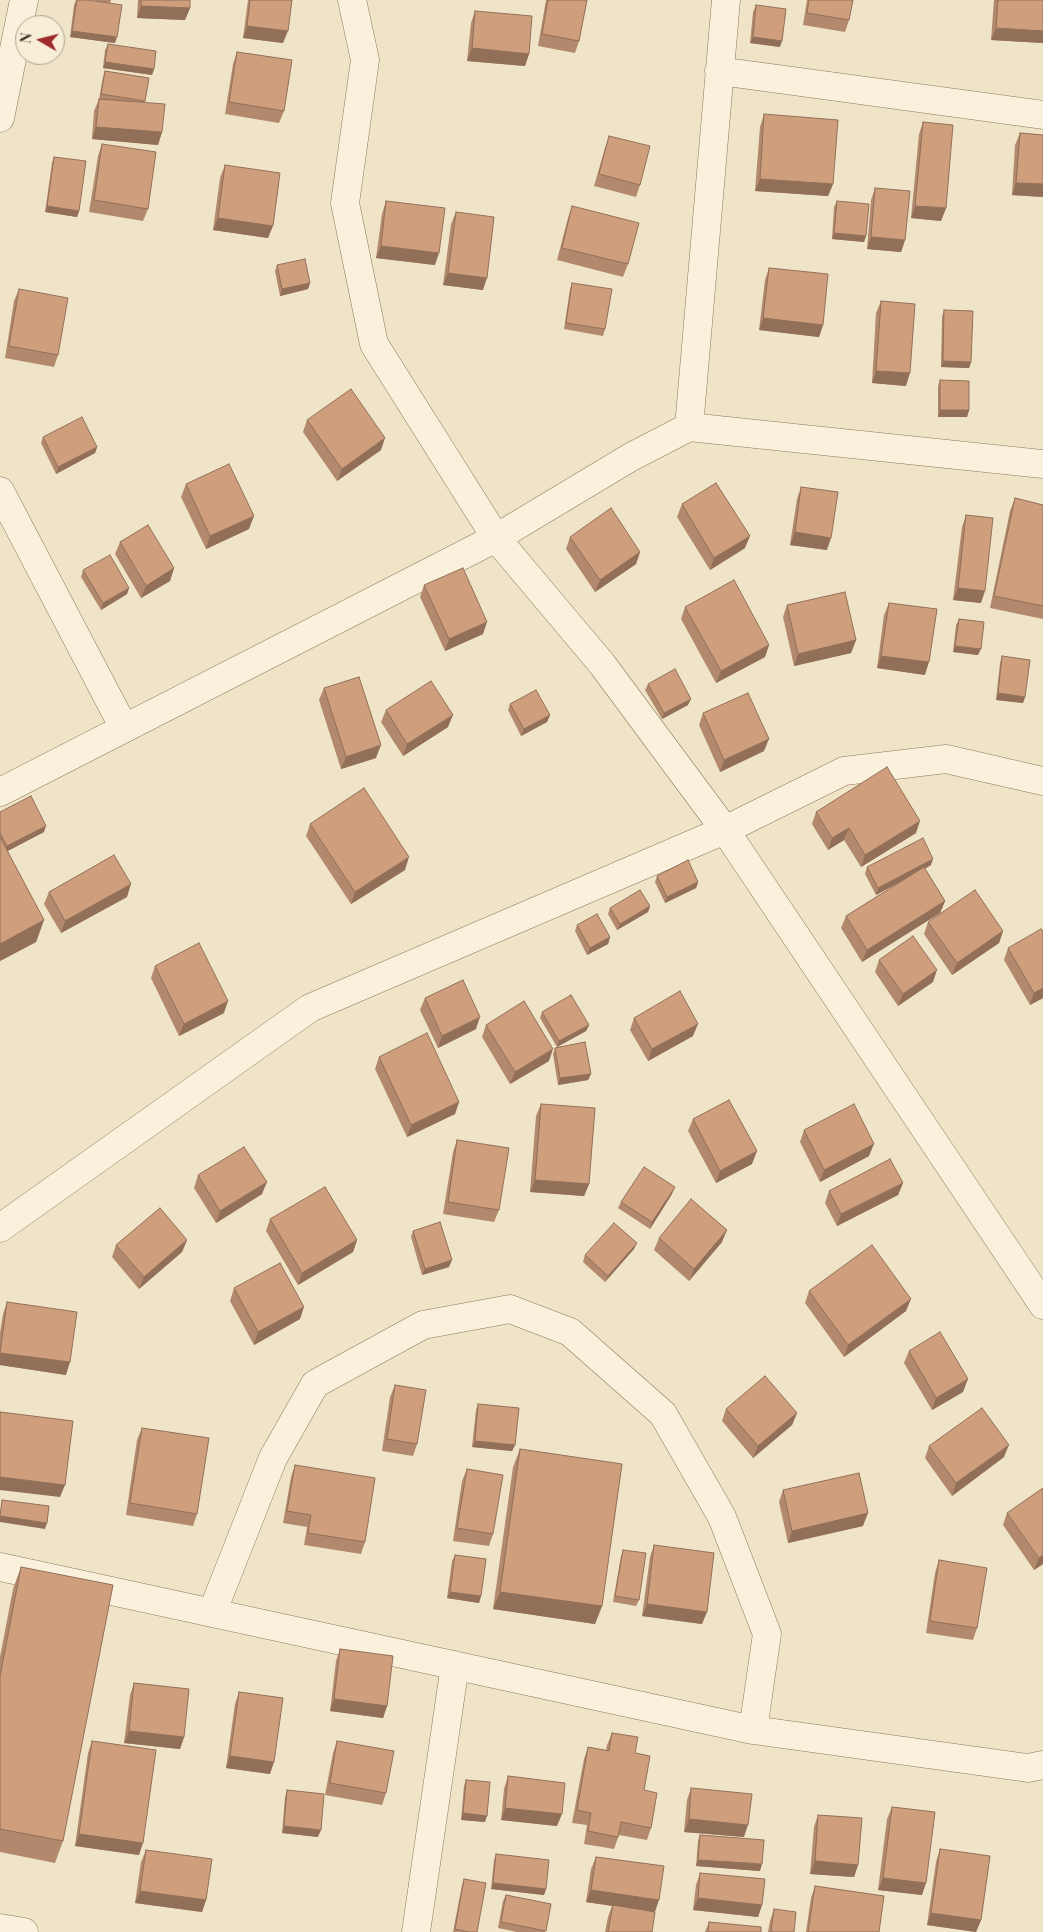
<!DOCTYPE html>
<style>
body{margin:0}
#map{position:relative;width:1043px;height:1932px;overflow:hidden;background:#f0e4c8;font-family:"Playfair Display",serif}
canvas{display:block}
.north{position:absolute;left:15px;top:15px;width:50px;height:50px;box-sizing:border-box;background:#f7eed8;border:1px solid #ada18e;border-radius:50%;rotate:278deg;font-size:14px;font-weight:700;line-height:20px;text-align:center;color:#3d2e20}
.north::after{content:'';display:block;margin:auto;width:18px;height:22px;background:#9e2a2b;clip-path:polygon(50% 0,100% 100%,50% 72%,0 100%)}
</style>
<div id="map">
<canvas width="1043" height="1932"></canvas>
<div class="north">N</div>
</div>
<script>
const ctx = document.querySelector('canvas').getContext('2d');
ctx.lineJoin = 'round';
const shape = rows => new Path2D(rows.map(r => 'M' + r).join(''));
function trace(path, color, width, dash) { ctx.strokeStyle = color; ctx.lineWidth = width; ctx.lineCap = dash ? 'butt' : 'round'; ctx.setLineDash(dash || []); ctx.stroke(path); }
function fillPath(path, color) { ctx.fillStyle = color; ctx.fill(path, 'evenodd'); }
const minor = shape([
 [352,0,365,60,345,203,374,344,496,538,602,664,725,830,1043,1305],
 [719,71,1043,115],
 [0,118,24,0],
 [689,427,726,0],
 [0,491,124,728],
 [0,792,496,538,631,457,689,427,1043,464],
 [0,1228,310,1008,725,830,844,771,946,759,1043,781],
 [0,1567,753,1730,1028,1768,1043,1765],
 [212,1613,273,1458,315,1384,423,1325,510,1309,570,1332,663,1414,722,1517,767,1634,753,1730],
 [0,1928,24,1932],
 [416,1932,455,1665]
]);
const wall = shape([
 [76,0,102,2,92,0,111,0,110,3,115,43,70,37,74,5],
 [138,0,190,0,190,8,185,20,137,18],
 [248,0,292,0,283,43,243,38],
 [546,0,587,0,579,41,575,53,538,46],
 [807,0,853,0,849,20,845,32,803,25],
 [994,0,1043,0,1043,43,991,40],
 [756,5,780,47,750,43,753,12],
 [475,11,529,54,525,66,467,61,471,23],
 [108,44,154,69,152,75,103,68,105,50],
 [237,52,284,111,279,123,225,114,233,64],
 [105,71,149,78,145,102,162,132,158,145,92,139,94,111,99,99,103,77],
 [764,114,833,184,828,196,755,191,760,127],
 [923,122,946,208,941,221,911,218,919,134],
 [1020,133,1043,135,1043,197,1012,195,1015,145],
 [609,136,640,185,636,197,594,186,605,148],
 [102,144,148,209,143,221,89,212,98,156],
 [54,157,79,211,77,217,45,212,52,163],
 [225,165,268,238,213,230,220,178],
 [875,188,905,240,901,252,867,249,871,200],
 [386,201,435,265,376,258,382,214],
 [837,201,866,236,864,242,832,239,834,207],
 [572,206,628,264,623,277,557,260,568,218],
 [456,212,483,290,443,285,451,224],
 [277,265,310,283,308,289,280,296,275,271],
 [769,268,823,325,819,337,759,330,765,280],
 [572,283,605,329,603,336,564,329,570,289],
 [19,289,58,355,54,367,5,358,14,301],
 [881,301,906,386,872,383,876,313],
 [944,310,971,362,969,368,941,367,942,317],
 [940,380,969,410,967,417,938,417,938,386],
 [307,420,381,450,337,481,303,432],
 [43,437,97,447,95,453,56,474,41,443],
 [186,484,249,529,206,549,181,497],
 [801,487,827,550,790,545,797,499],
 [1015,498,1043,505,1043,619,990,608,1010,511],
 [682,504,745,548,710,570,677,517],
 [966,515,981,603,953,600,962,527],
 [570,537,640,552,636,564,595,592,566,549],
 [120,542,174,568,170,581,141,598,115,554],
 [83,570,129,588,127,594,101,610,81,577],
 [424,585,483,634,445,651,420,597],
 [889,603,925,675,877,668,884,615],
 [787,605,856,640,851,653,794,666,783,617],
 [685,607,769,645,765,657,716,683,681,619],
 [959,619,978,655,953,652,956,625],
 [1002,656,1025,697,1023,703,996,700,1000,663],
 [648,684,688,705,662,719,645,690],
 [324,688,376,758,341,769,319,700],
 [510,704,550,715,547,722,521,736,508,710],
 [386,710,448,727,403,756,381,722],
 [703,713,764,751,720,772,699,725],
 [0,812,44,832,7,851,44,920,36,942,0,961],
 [816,812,916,833,861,867,844,840,828,850,812,824],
 [310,824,405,870,351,904,306,836],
 [931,865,925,869,945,901,940,913,862,962,841,928,846,916,905,879,876,895,865,874,867,867],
 [657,876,698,882,696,888,665,903,655,882],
 [49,892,127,897,61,933,44,904],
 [650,906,648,912,617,930,608,914,610,908],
 [928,922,1003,931,999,943,952,975,924,934],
 [577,925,610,937,608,944,587,955,575,931],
 [1008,948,1043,998,1030,1005,1004,960],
 [879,960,933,982,898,1006,875,972],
 [155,966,224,1013,179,1036,151,978],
 [425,998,476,1029,438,1048,420,1010],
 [542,1012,589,1025,586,1031,557,1047,540,1018],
 [634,1018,693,1036,648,1061,630,1030],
 [486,1025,549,1061,510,1084,482,1037],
 [555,1048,591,1074,588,1080,558,1085,553,1054],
 [379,1057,459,1102,455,1114,407,1137,375,1069],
 [541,1104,589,1184,584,1196,530,1192,536,1116],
 [693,1119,752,1164,716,1183,688,1131],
 [804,1130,869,1156,820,1182,800,1142],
 [457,1140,499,1210,494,1222,443,1214,453,1152],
 [198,1175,262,1194,216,1223,194,1188],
 [903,1183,898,1195,837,1226,825,1203,829,1191],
 [672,1194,650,1229,618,1208,621,1202],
 [270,1219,357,1240,353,1252,298,1285,266,1231],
 [413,1231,449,1267,422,1275,411,1237],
 [659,1238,722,1242,689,1281,654,1250],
 [187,1240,182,1252,139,1289,112,1257,116,1245],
 [634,1249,605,1282,583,1262,585,1255],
 [234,1288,300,1319,254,1345,230,1301],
 [809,1291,906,1311,844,1357,805,1303],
 [7,1302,66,1375,0,1365,0,1333,3,1314],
 [909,1351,963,1392,932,1410,904,1363],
 [395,1385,417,1444,413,1456,382,1451,390,1397],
 [478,1404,515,1445,512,1451,472,1447,476,1410],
 [726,1409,797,1413,792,1425,753,1458,722,1421],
 [142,1428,197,1514,193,1526,126,1515,137,1440],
 [929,1446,1004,1457,952,1496,925,1458],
 [520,1449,602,1606,595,1624,493,1609,513,1467],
 [295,1465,365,1542,361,1554,304,1545,307,1527,283,1523,291,1477],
 [467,1469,493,1534,489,1546,453,1541,462,1481],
 [783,1490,863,1526,788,1543,779,1502],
 [1007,1513,1043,1564,1034,1570,1003,1525],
 [654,1545,702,1624,642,1616,650,1557],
 [623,1550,639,1600,636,1606,613,1602,621,1556],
 [455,1555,481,1596,479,1603,447,1598,452,1561],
 [939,1560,977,1628,973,1640,926,1633,935,1573],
 [21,1567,63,1841,55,1863,0,1852,0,1657,13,1589],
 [340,1649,387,1706,383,1718,330,1711,336,1661],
 [134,1683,184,1737,180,1749,124,1743,130,1695],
 [239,1692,270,1774,226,1768,235,1704],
 [612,1733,635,1753,644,1790,651,1828,647,1840,619,1835,614,1849,584,1844,587,1825,572,1823,584,1759,588,1747,606,1750,607,1745],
 [92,1741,139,1855,75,1846,88,1753],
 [337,1741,386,1793,382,1805,325,1795,333,1753],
 [508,1776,557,1826,501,1820,504,1789],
 [466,1780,485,1822,461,1820,464,1786],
 [691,1788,744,1837,684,1832,687,1800],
 [287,1790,318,1837,282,1833,285,1797],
 [892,1807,922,1895,878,1890,887,1819],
 [818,1815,858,1865,854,1877,810,1874,814,1827],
 [700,1835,760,1871,696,1866,698,1841],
 [940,1849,981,1920,976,1932,927,1925,936,1862],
 [146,1850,206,1900,202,1912,135,1903,141,1862],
 [496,1854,546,1889,544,1895,491,1889,494,1860],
 [596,1857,655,1912,642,1910,652,1932,605,1932,608,1917,612,1906,586,1902,591,1869],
 [700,1873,762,1905,758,1917,693,1910,696,1885],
 [464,1879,477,1932,453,1932,462,1885],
 [815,1886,879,1932,806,1932,811,1898],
 [506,1895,551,1904,545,1932,517,1932,498,1928,503,1901],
 [774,1909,794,1932,768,1932,770,1921],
 [709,1922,761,1932,705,1932]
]);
const shadedWall = shape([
 [141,6,190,8,185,20,137,18],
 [247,26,288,31,283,43,243,38],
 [996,28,1043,31,1043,43,991,40],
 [72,31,117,37,115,43,70,37],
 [753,37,782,41,780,47,750,43],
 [472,48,529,54,525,66,467,61],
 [105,62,154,69,152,75,103,68],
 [96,127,162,132,158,145,92,139],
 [760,179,833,184,828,196,755,191],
 [1016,183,1043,184,1043,197,1012,195],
 [47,206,79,211,77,217,45,212],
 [915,206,946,208,941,221,911,218],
 [218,218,273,226,268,238,213,230],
 [834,233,866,236,864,242,832,239],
 [871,237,905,240,901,252,867,249],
 [381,246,439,253,435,265,376,258],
 [448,273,487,278,483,290,443,285],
 [310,283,308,289,280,296,282,289],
 [763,318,823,325,819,337,759,330],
 [943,361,971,362,969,368,941,367],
 [876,371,910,373,906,386,872,383],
 [940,410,969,410,967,417,938,417],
 [385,438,381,450,337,481,342,469],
 [97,447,95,453,56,474,58,467],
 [254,516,249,529,206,549,210,536],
 [795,532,831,538,827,550,790,545],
 [750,536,745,548,710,570,714,558],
 [640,552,636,564,595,592,600,580],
 [174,568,170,581,141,598,146,586],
 [129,588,127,594,101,610,103,603],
 [958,588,985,591,981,603,953,600],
 [487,622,483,634,445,651,449,639],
 [856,640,851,653,794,666,798,654],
 [769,645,765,657,716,683,721,671],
 [955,646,981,649,978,655,953,652],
 [881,656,929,662,925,675,877,668],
 [998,693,1025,697,1023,703,996,700],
 [691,699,688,705,662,719,664,713],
 [453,715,448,727,403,756,407,744],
 [550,715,547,722,521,736,524,729],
 [769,739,764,751,720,772,724,760],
 [381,745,376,758,341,769,346,757],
 [920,821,916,833,861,867,865,855],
 [46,826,44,832,4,853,7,846],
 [849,828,844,840,828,850,832,838],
 [409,857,405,870,351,904,355,892],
 [933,859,931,865,876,895,878,888],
 [698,882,696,888,665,903,667,897],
 [131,884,127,897,61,933,65,921],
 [945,901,940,913,862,962,867,950],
 [650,906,648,912,617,930,620,924],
 [44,920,36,942,0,961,0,944],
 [1003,931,999,943,952,975,957,963],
 [610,937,608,944,587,955,590,948],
 [937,970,933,982,898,1006,903,994],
 [1043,988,1043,998,1030,1005,1034,993],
 [228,1001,224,1013,179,1036,184,1024],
 [480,1017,476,1029,438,1048,442,1036],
 [698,1024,693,1036,648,1061,652,1049],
 [589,1025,586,1031,557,1047,559,1041],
 [553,1049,549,1061,510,1084,515,1072],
 [591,1074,588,1080,558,1085,560,1078],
 [459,1102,455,1114,407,1137,411,1125],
 [874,1144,869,1156,820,1182,824,1170],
 [757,1151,752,1164,716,1183,720,1171],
 [535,1180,589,1184,584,1196,530,1192],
 [267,1182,262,1194,216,1223,220,1211],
 [903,1183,898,1195,837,1226,841,1214],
 [675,1187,672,1194,650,1229,652,1222],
 [727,1230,722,1242,689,1281,694,1269],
 [187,1240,182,1252,139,1289,144,1277],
 [357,1240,353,1252,298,1285,302,1273],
 [637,1243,634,1249,605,1282,608,1276],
 [452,1260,449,1267,422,1275,425,1269],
 [911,1299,906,1311,844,1357,848,1345],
 [304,1307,300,1319,254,1345,258,1332],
 [0,1353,70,1362,66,1375,0,1365],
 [968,1379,963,1392,932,1410,936,1398],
 [797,1413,792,1425,753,1458,758,1446],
 [475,1441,515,1445,512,1451,472,1447],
 [1009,1445,1004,1457,952,1496,956,1483],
 [0,1477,65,1485,60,1497,0,1490],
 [868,1513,863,1526,788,1543,792,1531],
 [0,1516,47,1523,45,1529,0,1522],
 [1043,1555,1043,1564,1034,1570,1039,1558],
 [450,1592,481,1596,479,1603,447,1598],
 [500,1592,602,1606,595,1624,493,1609],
 [647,1604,707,1612,702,1624,642,1616],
 [334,1699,387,1706,383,1718,330,1711],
 [129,1731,184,1737,180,1749,124,1743],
 [230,1756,274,1762,270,1774,226,1768],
 [505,1808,562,1814,557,1826,501,1820],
 [463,1813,487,1816,485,1822,461,1820],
 [689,1819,748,1825,744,1837,684,1832],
 [284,1826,321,1830,318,1837,282,1833],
 [79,1834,143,1843,139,1855,75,1846],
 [698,1860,762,1864,760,1871,696,1866],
 [815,1861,858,1865,854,1877,810,1874],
 [883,1878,926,1883,922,1895,878,1890],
 [493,1883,546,1889,544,1895,491,1889],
 [591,1890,659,1900,655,1912,586,1902],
 [140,1891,206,1900,202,1912,135,1903],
 [698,1898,762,1905,758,1917,693,1910],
 [931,1913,981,1920,976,1932,927,1925]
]);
const building = shape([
 [77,0,88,0,122,5,117,37,72,31,77,0],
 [141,0,190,0,190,8,141,6,141,0],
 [250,0,292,0,288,31,247,26,250,0],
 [548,0,587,0,579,41,542,34,548,0],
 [809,0,853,0,849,20,807,13,809,0],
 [998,0,1043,0,1043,31,996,28,998,0],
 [756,5,786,9,782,41,753,37,756,5],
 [475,11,532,16,529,54,472,48,475,11],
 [108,44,156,51,154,69,105,62,108,44],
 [237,52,292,60,284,111,229,102,237,52],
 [105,71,149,78,145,101,101,94,105,71],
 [99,99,165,104,162,132,96,127,99,99],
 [764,114,838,120,833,184,760,179,764,114],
 [923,122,953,125,946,208,915,206,923,122],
 [1020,133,1043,135,1043,184,1016,183,1020,133],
 [609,136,650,146,640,185,599,174,609,136],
 [102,144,156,152,148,209,94,200,102,144],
 [54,157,86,161,79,211,47,206,54,157],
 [225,165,280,173,273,226,218,218,225,165],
 [875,188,910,191,905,240,871,237,875,188],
 [386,201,445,208,439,253,381,246,386,201],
 [837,201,869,204,866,236,834,233,837,201],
 [572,206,639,223,628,264,562,248,572,206],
 [456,212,494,217,487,278,448,273,456,212],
 [305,259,310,283,282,289,277,265,305,259],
 [769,268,828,274,823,325,763,318,769,268],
 [572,283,612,289,605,329,566,323,572,283],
 [19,289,68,298,58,355,9,346,19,289],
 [881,301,915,304,910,373,876,371,881,301],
 [944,310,973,311,971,362,943,361,944,310],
 [940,380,969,381,969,410,940,410,940,380],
 [351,389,385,438,342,469,307,420,351,389],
 [82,417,97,447,58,467,43,437,82,417],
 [229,464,254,516,210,536,186,484,229,464],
 [716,483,750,536,714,558,682,504,716,483],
 [801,487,838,492,831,538,795,532,801,487],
 [1015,498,1043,505,1043,606,994,596,1015,498],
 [611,508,640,552,600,580,570,537,611,508],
 [966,515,993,518,985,591,958,588,966,515],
 [148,525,174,568,146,586,120,542,148,525],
 [110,555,129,588,103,603,83,570,110,555],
 [463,568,487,622,449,639,424,585,463,568],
 [734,580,769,645,721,671,685,607,734,580],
 [845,592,856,640,798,654,787,605,845,592],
 [889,603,937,609,929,662,881,656,889,603],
 [959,619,984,622,981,649,955,646,959,619],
 [1002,656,1030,660,1025,697,998,693,1002,656],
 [675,669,691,699,664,713,648,684,675,669],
 [359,677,381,745,346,757,324,688,359,677],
 [431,681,453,715,407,744,386,710,431,681],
 [536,690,550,715,524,729,510,704,536,690],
 [748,693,769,739,724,760,703,713,748,693],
 [887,767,920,821,865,855,849,828,832,838,816,812,887,767],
 [364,788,409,857,355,892,310,824,364,788],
 [31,796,46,826,7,846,0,833,0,812,31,796],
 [0,837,44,920,0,944,0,837],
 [923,838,933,859,878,888,867,867,923,838],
 [114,855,131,884,65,921,49,892,114,855],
 [688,860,698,882,667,897,657,876,688,860],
 [924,867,945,901,867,950,846,916,924,867],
 [640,890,650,906,620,924,610,908,640,890],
 [975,890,1003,931,957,963,928,922,975,890],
 [597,914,610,937,590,948,577,925,597,914],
 [1041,929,1043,931,1043,988,1034,993,1008,948,1041,929],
 [913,936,937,970,903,994,879,960,913,936],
 [199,943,228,1001,184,1024,155,966,199,943],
 [463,980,480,1017,442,1036,425,998,463,980],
 [680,991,698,1024,652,1049,634,1018,680,991],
 [571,995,589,1025,559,1041,542,1012,571,995],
 [524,1001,553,1049,515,1072,486,1025,524,1001],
 [427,1033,459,1102,411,1125,379,1057,427,1033],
 [585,1042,591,1074,560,1078,555,1048,585,1042],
 [729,1100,757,1151,720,1171,693,1119,729,1100],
 [541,1104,595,1108,589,1184,535,1180,541,1104],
 [854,1104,874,1144,824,1170,804,1130,854,1104],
 [457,1140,509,1148,499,1210,448,1202,457,1140],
 [244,1147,267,1182,220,1211,198,1175,244,1147],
 [890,1159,903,1183,841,1214,829,1191,890,1159],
 [644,1167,675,1187,652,1222,621,1202,644,1167],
 [325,1187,357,1240,302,1273,270,1219,325,1187],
 [691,1199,727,1230,694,1269,659,1238,691,1199],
 [160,1208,187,1240,144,1277,116,1245,160,1208],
 [440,1222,452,1260,425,1269,413,1231,440,1222],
 [614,1223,637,1243,608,1276,585,1255,614,1223],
 [872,1245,911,1299,848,1345,809,1291,872,1245],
 [280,1263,304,1307,258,1332,234,1288,280,1263],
 [7,1302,77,1312,70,1362,0,1353,7,1302],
 [940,1332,968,1379,936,1398,909,1351,940,1332],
 [765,1376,797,1413,758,1446,726,1409,765,1376],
 [395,1385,426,1390,417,1444,387,1439,395,1385],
 [478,1404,519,1408,515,1445,475,1441,478,1404],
 [982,1408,1009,1445,956,1483,929,1446,982,1408],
 [0,1412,73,1421,65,1485,0,1477,0,1412],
 [142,1428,209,1438,197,1514,130,1503,142,1428],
 [520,1449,622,1464,602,1606,500,1592,520,1449],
 [295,1465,375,1478,365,1542,308,1533,311,1515,287,1511,295,1465],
 [467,1469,503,1475,493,1534,457,1528,467,1469],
 [859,1473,868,1513,792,1531,783,1490,859,1473],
 [1043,1488,1043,1555,1039,1558,1007,1513,1043,1488],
 [2,1500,49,1506,47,1523,0,1516,2,1500],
 [654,1545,714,1553,707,1612,647,1604,654,1545],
 [623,1550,646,1553,639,1600,615,1596,623,1550],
 [455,1555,486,1559,481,1596,450,1592,455,1555],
 [939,1560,987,1568,977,1628,930,1621,939,1560],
 [21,1567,113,1585,63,1841,0,1829,0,1676,21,1567],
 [340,1649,393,1656,387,1706,334,1699,340,1649],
 [134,1683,189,1689,184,1737,129,1731,134,1683],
 [239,1692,283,1698,274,1762,230,1756,239,1692],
 [612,1733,638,1737,635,1753,650,1756,644,1790,657,1793,651,1828,621,1822,618,1837,588,1831,591,1813,577,1810,588,1747,609,1751,612,1733],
 [92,1741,156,1750,143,1843,79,1834,92,1741],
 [337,1741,394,1751,386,1793,330,1783,337,1741],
 [508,1776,565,1783,562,1814,505,1808,508,1776],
 [466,1780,490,1782,487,1816,463,1813,466,1780],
 [691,1788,752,1794,748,1825,689,1819,691,1788],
 [287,1790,324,1794,321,1830,284,1826,287,1790],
 [892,1807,935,1812,926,1883,883,1878,892,1807],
 [818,1815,862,1818,858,1865,815,1861,818,1815],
 [700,1835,764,1840,762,1864,698,1860,700,1835],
 [940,1849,990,1856,981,1920,931,1913,940,1849],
 [146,1850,212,1859,206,1900,140,1891,146,1850],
 [496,1854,549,1860,546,1889,493,1883,496,1854],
 [596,1857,664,1866,659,1900,591,1890,596,1857],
 [700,1873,765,1879,762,1905,698,1898,700,1873],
 [464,1879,486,1883,477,1932,469,1932,455,1929,464,1879],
 [815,1886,884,1896,879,1932,808,1932,815,1886],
 [506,1895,551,1904,546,1931,501,1922,506,1895],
 [613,1905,655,1912,652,1932,608,1932,613,1905],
 [774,1909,796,1912,794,1932,771,1932,774,1909],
 [709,1922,761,1927,761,1932,708,1932,709,1922]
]);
trace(minor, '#8d765c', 29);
trace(minor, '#faf1dc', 28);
fillPath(wall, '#b2896c');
fillPath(shadedWall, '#916f58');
fillPath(building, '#cf9f7d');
trace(building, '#916f58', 1);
</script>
